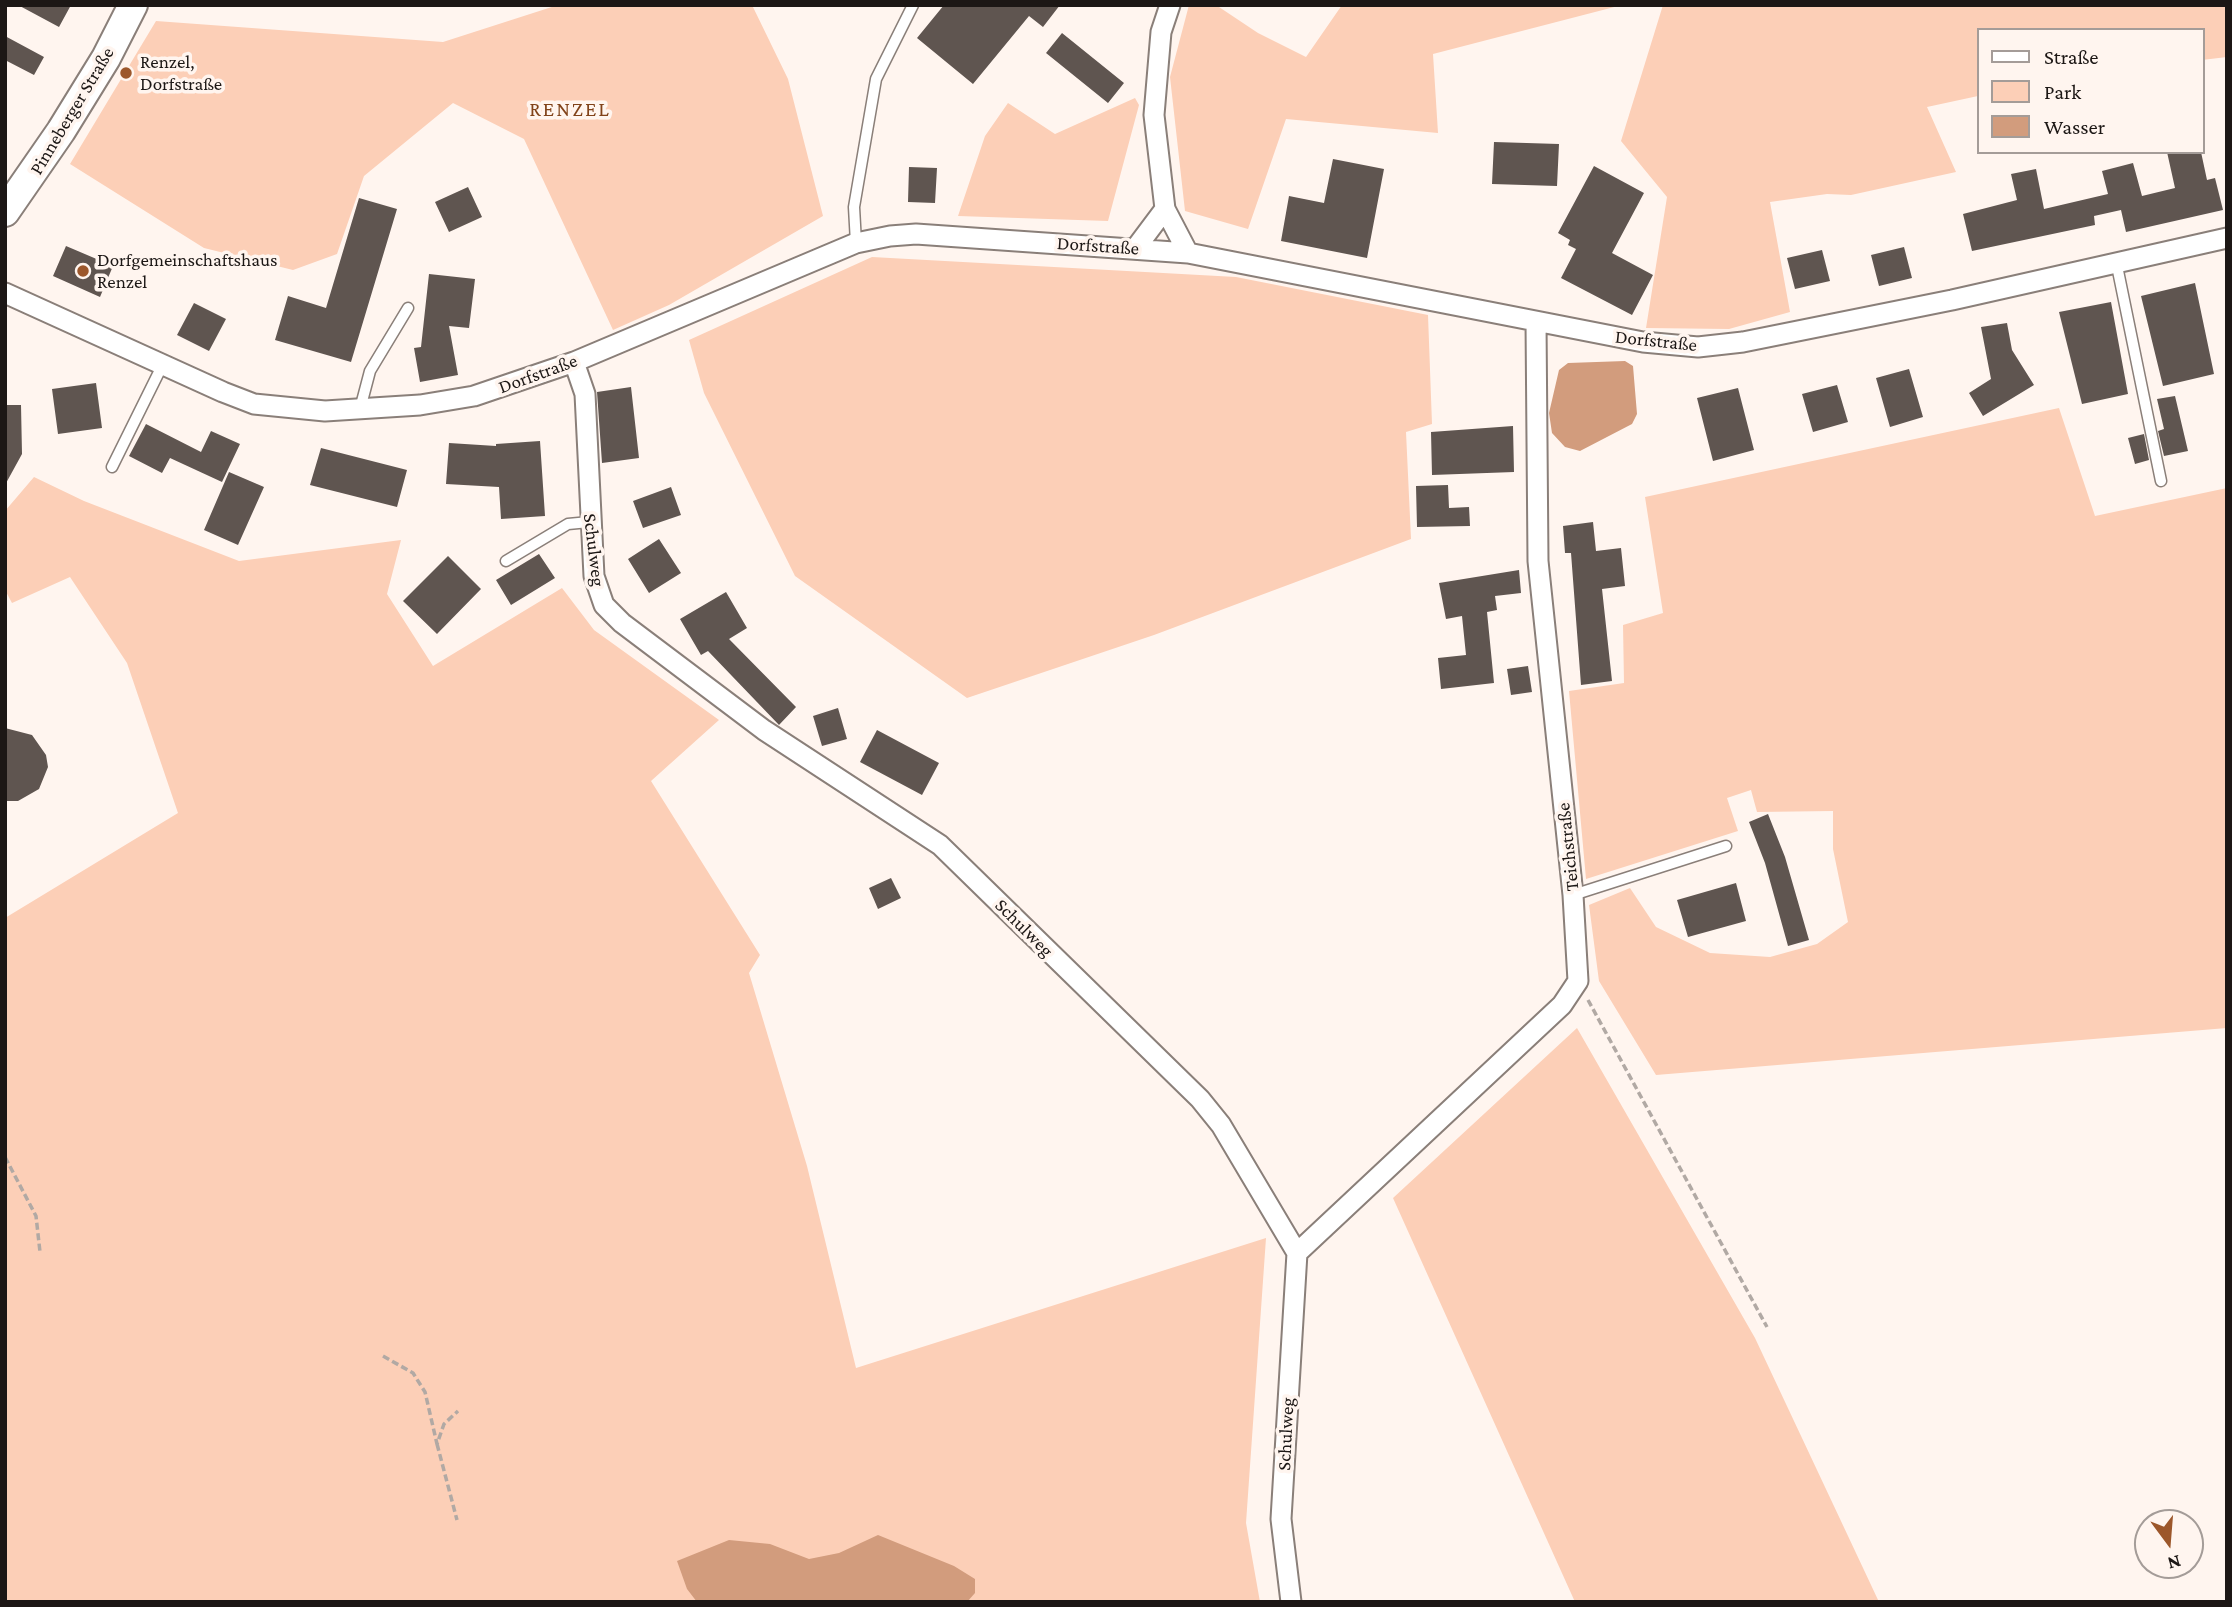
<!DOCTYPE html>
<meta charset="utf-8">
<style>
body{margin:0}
#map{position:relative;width:2232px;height:1607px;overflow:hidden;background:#fff5ef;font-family:"Crimson Pro",serif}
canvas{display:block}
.frame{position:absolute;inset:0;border:7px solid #1c1715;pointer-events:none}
.legend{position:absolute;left:1977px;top:28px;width:228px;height:126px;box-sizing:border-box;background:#fff5ef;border:2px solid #a49c98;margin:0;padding:9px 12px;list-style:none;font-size:21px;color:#1c1715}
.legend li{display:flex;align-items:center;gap:14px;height:35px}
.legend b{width:35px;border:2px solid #a49c98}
.north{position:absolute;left:2134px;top:1509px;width:70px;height:70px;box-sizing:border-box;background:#fff5ef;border:2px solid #a49c98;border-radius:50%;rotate:164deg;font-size:19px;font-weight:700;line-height:28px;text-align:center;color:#1c1715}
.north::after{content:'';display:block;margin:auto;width:24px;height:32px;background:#9c572b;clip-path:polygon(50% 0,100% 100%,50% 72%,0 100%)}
</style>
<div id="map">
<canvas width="2232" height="1607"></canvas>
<div class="frame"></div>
<ul class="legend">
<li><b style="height:9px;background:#fff"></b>Straße</li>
<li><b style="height:19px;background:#fccfb7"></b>Park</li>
<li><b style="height:19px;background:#d29c7d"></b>Wasser</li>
</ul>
<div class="north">N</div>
</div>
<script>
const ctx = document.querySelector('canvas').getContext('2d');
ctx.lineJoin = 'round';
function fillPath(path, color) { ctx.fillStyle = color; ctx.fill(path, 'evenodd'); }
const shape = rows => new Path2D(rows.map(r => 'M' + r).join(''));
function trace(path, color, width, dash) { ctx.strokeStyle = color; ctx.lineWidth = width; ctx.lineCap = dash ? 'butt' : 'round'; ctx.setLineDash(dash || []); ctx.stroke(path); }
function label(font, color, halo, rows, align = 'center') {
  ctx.font = font + ' "Crimson Pro",serif'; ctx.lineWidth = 7; ctx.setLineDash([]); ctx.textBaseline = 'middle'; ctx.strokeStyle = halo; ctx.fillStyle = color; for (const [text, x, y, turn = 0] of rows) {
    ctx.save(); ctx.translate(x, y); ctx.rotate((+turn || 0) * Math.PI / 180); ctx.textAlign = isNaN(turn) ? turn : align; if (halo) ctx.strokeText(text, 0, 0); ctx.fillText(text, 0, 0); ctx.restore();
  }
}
const green = shape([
 [558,5,752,5,788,79,823,216,669,305,613,330,524,139,453,103,364,176,337,254,293,270,204,248,70,164,156,21,443,42],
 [1189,5,1216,5,1258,33,1306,57,1342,5,1622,5,1433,54,1438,133,1286,119,1248,229,1185,211,1170,77],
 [1663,5,2227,5,2227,57,2202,60,2202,30,1978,30,1978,96,1927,107,1956,172,1851,195,1827,194,1770,202,1790,312,1729,329,1646,328,1667,197,1621,141],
 [1135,98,1139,105,1108,221,958,216,985,136,1008,103,1055,134],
 [872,257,1236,277,1428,315,1432,424,1406,432,1411,539,1154,635,967,698,795,576,704,393,689,340],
 [2059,408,2095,516,2227,488,2227,1028,1656,1075,1599,981,1589,905,1630,888,1656,927,1710,953,1770,957,1817,944,1848,922,1833,849,1833,811,1757,812,1751,790,1727,798,1738,831,1586,879,1569,691,1624,683,1623,625,1663,613,1645,497],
 [34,477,84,501,239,561,401,540,387,594,433,666,562,588,594,630,719,720,651,781,760,955,749,973,807,1166,856,1368,1266,1238,1246,1523,1260,1602,5,1602,5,918,178,813,127,663,70,577,12,603,5,590,5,511],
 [1577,1028,1755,1338,1879,1602,1575,1602,1393,1198]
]);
const water = shape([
 [1625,361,1633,366,1637,414,1632,424,1580,451,1565,447,1552,433,1549,413,1559,370,1568,363],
 [878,1535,954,1566,975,1579,975,1593,967,1602,697,1602,687,1589,677,1561,729,1540,770,1544,809,1559,839,1553]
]);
const building = shape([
 [18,5,71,5,59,27],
 [944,5,1060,5,1043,27,1029,16,973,84,917,38],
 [1062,33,1124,83,1108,103,1046,53],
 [5,36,44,57,34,75,5,60],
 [1494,142,1559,144,1557,186,1492,184],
 [2167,152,2201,152,2207,180,2215,178,2223,210,2126,232,2121,210,2094,216,2095,225,1972,251,1963,214,2017,200,2011,174,2036,169,2044,209,2108,194,2102,171,2133,163,2142,196,2175,188],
 [1333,159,1384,169,1367,258,1281,241,1289,196,1324,203],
 [1594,166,1644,193,1612,253,1653,275,1632,315,1561,278,1576,249,1568,245,1570,240,1558,233],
 [909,167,937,168,935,203,908,202],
 [468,187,482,217,449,232,435,202],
 [359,198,397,209,351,362,275,340,288,296,326,308],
 [66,246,113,266,100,297,53,276],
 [1904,247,1912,278,1879,286,1871,255],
 [1822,250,1830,281,1795,289,1787,258],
 [429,274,475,279,469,328,449,326,458,375,420,382,414,348,421,347],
 [2195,283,2214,374,2163,386,2141,296],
 [2111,302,2128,394,2082,404,2059,312],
 [194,303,226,319,209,351,177,335],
 [2007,323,2012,350,2034,385,1983,416,1969,393,1991,379,1981,327],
 [1909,369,1923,417,1890,427,1876,378],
 [96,383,102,428,58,434,52,389],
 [1837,385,1848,422,1813,432,1802,394],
 [631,387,639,458,602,463,597,392],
 [1738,388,1754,450,1713,461,1697,398],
 [2175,396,2188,451,2164,456,2158,431,2164,429,2157,399],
 [5,405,21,405,22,454,5,485],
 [146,424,201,452,211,431,240,444,222,482,170,458,162,473,129,456],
 [1513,426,1514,472,1432,475,1431,432],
 [2144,434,2149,460,2135,464,2128,438],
 [540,441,545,516,501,519,499,487,446,484,449,443,496,446,496,444],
 [321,448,407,470,397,507,310,485],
 [229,472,264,487,238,545,204,530],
 [1448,485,1449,508,1469,507,1470,526,1417,527,1416,486],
 [671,487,681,515,643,528,633,501],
 [1593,522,1596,551,1621,548,1625,586,1602,589,1612,681,1581,685,1571,553,1565,553,1563,526],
 [659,539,681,573,649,593,628,559],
 [539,554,555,578,511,605,496,580],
 [448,556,481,589,437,634,403,601],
 [1519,570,1521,593,1495,596,1497,610,1487,612,1494,683,1441,689,1438,658,1466,655,1462,616,1446,619,1439,583],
 [726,592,747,628,729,639,796,707,779,725,708,651,701,655,680,619],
 [1528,666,1532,692,1511,695,1507,669],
 [838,708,847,739,822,746,813,716],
 [5,728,32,735,46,755,48,767,39,789,18,801,5,801],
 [877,730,939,763,922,795,860,762],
 [1768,814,1785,857,1809,940,1788,946,1765,863,1749,822],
 [891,878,901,898,878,909,869,888],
 [1736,883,1746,921,1688,937,1677,900]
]);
const path = shape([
 [1588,1000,1767,1327],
 [5,1157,36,1216,40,1252],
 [383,1356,413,1373,425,1392,437,1444,444,1424,458,1411],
 [437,1444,457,1520]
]);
const service = shape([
 [856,243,854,207,876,79,913,5],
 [2116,261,2161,481],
 [360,409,370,371,408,308],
 [112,467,162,366],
 [506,561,568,524,589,522],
 [1573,895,1726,846]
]);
const minor = shape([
 [1170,5,1161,32,1154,115,1165,209,1188,253],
 [1135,249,1165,209],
 [5,293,223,392,254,404,325,411,420,405,474,396,574,362,856,243,890,236,916,234,1188,253,1643,342,1698,347,1743,342,1952,300,2227,238],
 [574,362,585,394,594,576,604,605,622,623,764,730,940,845,1200,1099,1221,1125,1297,1253,1281,1519,1291,1602],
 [1297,1253,1562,1005,1578,981,1573,895,1538,561,1536,322]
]);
const secondary = shape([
 [5,212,61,131,106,58,133,5]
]);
const markers = [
 [126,73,7,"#9c572b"],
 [83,271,7,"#9c572b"]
];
const poiNames = [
 ["Renzel,",140,62],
 ["Dorfstraße",140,84],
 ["Dorfgemeinschaftshaus",97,260],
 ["Renzel",97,282]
];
const streetNames = [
 ["Pinneberger Straße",72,111,-59],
 ["Dorfstraße",1098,246,4],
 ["Dorfstraße",1656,341,6],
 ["Dorfstraße",538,374,-20],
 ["Schulweg",594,550,83],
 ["Teichstraße",1568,847,-96],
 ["Schulweg",1024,928,45],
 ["Schulweg",1286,1434,-87]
];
const neighbourhoodNames = [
 ["RENZEL",570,110]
];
fillPath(green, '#fccfb7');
fillPath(water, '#d29c7d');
fillPath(building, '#5f5550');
trace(service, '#8a7f79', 13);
trace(minor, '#8a7f79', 23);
trace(secondary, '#8a7f79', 32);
trace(path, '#b1a9a4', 3.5, [7, 3.5]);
trace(service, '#fff', 10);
trace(minor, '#fff', 19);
trace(secondary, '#fff', 28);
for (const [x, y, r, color] of markers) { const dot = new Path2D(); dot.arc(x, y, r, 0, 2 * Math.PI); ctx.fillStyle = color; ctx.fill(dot); trace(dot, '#fff5ef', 2.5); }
label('19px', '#1c1715', '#fff5ef', poiNames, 'left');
label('19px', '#1c1715', '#fff5ef', streetNames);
ctx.letterSpacing = '2px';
label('21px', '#81431a', '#fff5ef', neighbourhoodNames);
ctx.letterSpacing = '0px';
</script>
